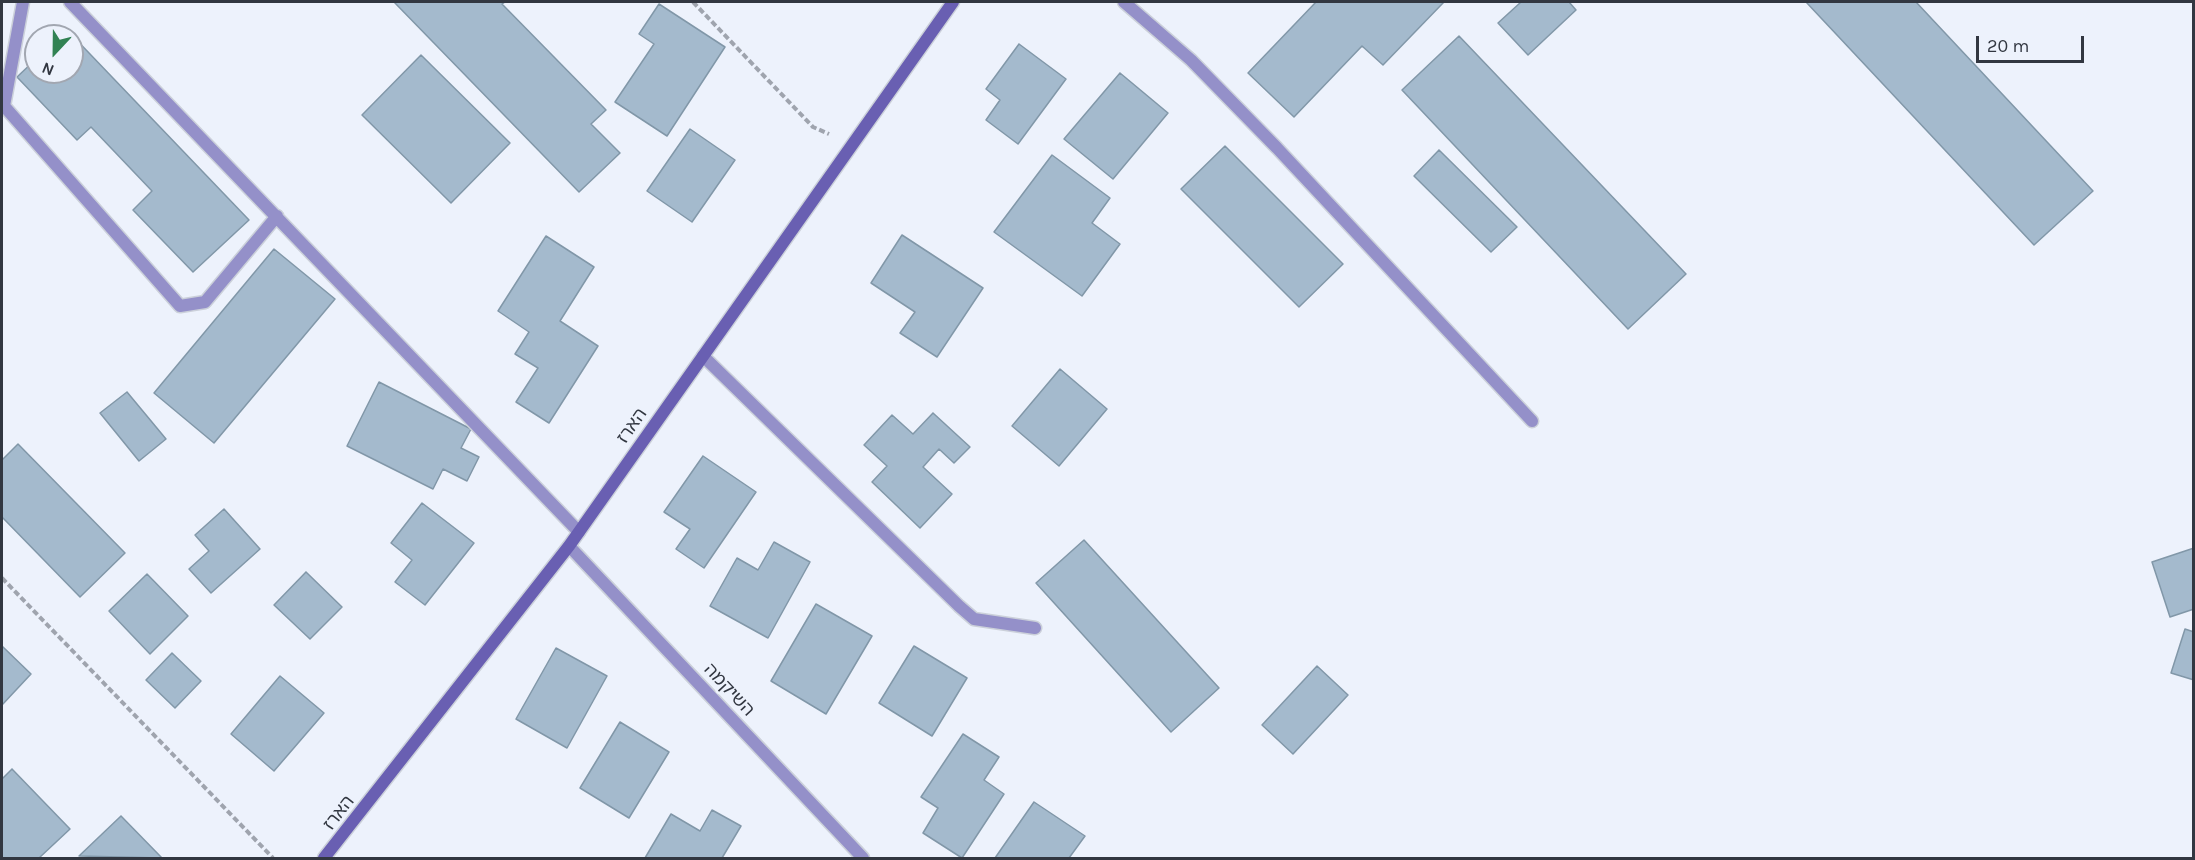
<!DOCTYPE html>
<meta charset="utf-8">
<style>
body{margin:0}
#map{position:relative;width:2195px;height:860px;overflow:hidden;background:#edf2fc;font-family:Karla,sans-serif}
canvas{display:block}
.frame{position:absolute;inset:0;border:3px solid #323741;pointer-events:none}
.north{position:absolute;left:24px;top:24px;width:60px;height:60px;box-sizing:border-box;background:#edf2fc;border:2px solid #a2a7b1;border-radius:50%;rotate:202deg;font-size:16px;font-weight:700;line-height:24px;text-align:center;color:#323741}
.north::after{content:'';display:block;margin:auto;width:21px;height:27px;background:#318253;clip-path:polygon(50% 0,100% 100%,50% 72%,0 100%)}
.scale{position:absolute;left:1976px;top:36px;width:108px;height:27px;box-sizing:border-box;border:3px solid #323741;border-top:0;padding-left:8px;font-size:18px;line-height:21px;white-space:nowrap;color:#323741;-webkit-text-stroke:4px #edf2fc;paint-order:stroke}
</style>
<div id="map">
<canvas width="2195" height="860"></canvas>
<div class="frame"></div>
<div class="north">N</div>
<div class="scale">20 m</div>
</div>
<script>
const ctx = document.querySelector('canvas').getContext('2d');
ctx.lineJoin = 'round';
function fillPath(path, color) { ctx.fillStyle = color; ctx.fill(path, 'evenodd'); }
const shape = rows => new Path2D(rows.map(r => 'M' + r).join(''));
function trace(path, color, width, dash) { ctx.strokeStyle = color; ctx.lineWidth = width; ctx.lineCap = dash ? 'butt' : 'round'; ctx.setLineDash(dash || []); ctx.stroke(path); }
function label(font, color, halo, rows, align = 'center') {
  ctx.font = font + ' Karla,"Noto Sans Hebrew",sans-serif'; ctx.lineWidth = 5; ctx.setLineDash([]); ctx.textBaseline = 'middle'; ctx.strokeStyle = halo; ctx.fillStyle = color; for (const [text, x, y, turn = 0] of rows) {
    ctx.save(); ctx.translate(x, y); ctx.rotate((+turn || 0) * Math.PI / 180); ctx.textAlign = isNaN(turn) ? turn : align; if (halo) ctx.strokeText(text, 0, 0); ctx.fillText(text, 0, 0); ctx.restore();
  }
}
const building = shape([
 [394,2,505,2,502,4,606,110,591,124,620,153,579,192,394,2],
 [1316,2,1444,2,1383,65,1362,46,1294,117,1248,73,1316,2],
 [1521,2,1569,2,1576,10,1528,55,1498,23,1521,2],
 [1806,2,1916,2,2093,191,2034,245,1806,2],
 [659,4,725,47,667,136,615,102,654,44,639,34,659,4],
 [67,30,249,220,193,272,133,210,152,191,91,127,77,140,17,77,36,59,36,72,72,72,72,36,60,36,67,30],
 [1459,36,1686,274,1628,329,1402,90,1459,36],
 [1019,44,1066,79,1018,144,986,120,1000,100,986,89,1019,44],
 [421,55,510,143,451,203,362,115,421,55],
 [1120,73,1168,113,1113,179,1064,139,1120,73],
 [690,129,735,160,692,222,647,191,690,129],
 [1225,146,1343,264,1299,307,1181,189,1225,146],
 [1439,150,1517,227,1491,252,1414,176,1439,150],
 [1052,155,1110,198,1092,223,1120,244,1082,296,994,232,1052,155],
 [902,235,983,288,937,357,900,333,915,312,871,283,902,235],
 [546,236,594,267,560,321,598,346,549,423,516,402,538,368,515,354,529,332,498,311,546,236],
 [274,249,335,299,214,443,154,393,274,249],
 [1060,369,1107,409,1059,466,1012,426,1060,369],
 [379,382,471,429,461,448,479,457,467,481,443,469,433,489,347,446,379,382],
 [127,392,166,439,139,461,100,413,127,392],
 [933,413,970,447,954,463,939,449,923,467,952,494,920,528,872,482,887,466,864,445,892,415,913,434,933,413],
 [18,444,125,553,80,597,2,517,2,460,18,444],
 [703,456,756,492,704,568,676,549,690,529,664,512,703,456],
 [422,503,474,543,425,605,395,582,412,560,391,543,422,503],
 [224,509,260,549,211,593,189,569,209,551,195,535,224,509],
 [1084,540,1219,688,1171,732,1036,583,1084,540],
 [774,542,810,562,768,638,710,606,737,558,758,570,774,542],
 [2194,548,2194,609,2170,617,2152,562,2194,548],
 [306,572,342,607,310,639,274,605,306,572],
 [147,574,188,616,150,654,109,611,147,574],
 [816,604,872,636,826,714,771,681,816,604],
 [2185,629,2194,632,2194,680,2171,673,2185,629],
 [2,646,31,674,2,705,2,646],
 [914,646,967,678,932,736,879,703,914,646],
 [556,648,607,676,567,748,516,719,556,648],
 [172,653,201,681,175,708,146,680,172,653],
 [1317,666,1348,695,1293,754,1262,725,1317,666],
 [280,676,324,713,274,771,231,734,280,676],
 [620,722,669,752,629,818,580,788,620,722],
 [963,734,999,757,984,780,1004,794,962,858,923,833,938,808,921,797,963,734],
 [12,769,70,829,39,858,2,858,2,779,12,769],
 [1034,802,1085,836,1069,858,995,858,1034,802],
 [712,810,741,826,722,858,645,858,671,814,700,831,712,810],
 [121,816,162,858,79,856,121,816]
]);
const path = shape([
 [693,2,813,127,829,134],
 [2,578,273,858]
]);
const lane = shape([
 [23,2,4,106,180,306,205,302,277,216],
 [70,2,579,532],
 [1124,2,1191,60,1277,148,1532,421],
 [703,356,959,606,974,619,1035,628]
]);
const street = shape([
 [569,546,863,858]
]);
const secondary = shape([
 [324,858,569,546,953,2]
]);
const streetNames = [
 ["הארז",632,426,-55],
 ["השיקמה",729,690,47],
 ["הארז",339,813,-52]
];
fillPath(building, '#a4bacd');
trace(building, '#8197a8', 1.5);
trace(lane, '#cbd0da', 15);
trace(street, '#cbd0da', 15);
trace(secondary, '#cbd0da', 15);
trace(path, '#9fa4ae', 4, [6, 3]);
trace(lane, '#9490c9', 12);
trace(street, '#9490c9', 12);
trace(secondary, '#695fb2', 12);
label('18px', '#323741', '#edf2fc', streetNames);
</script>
